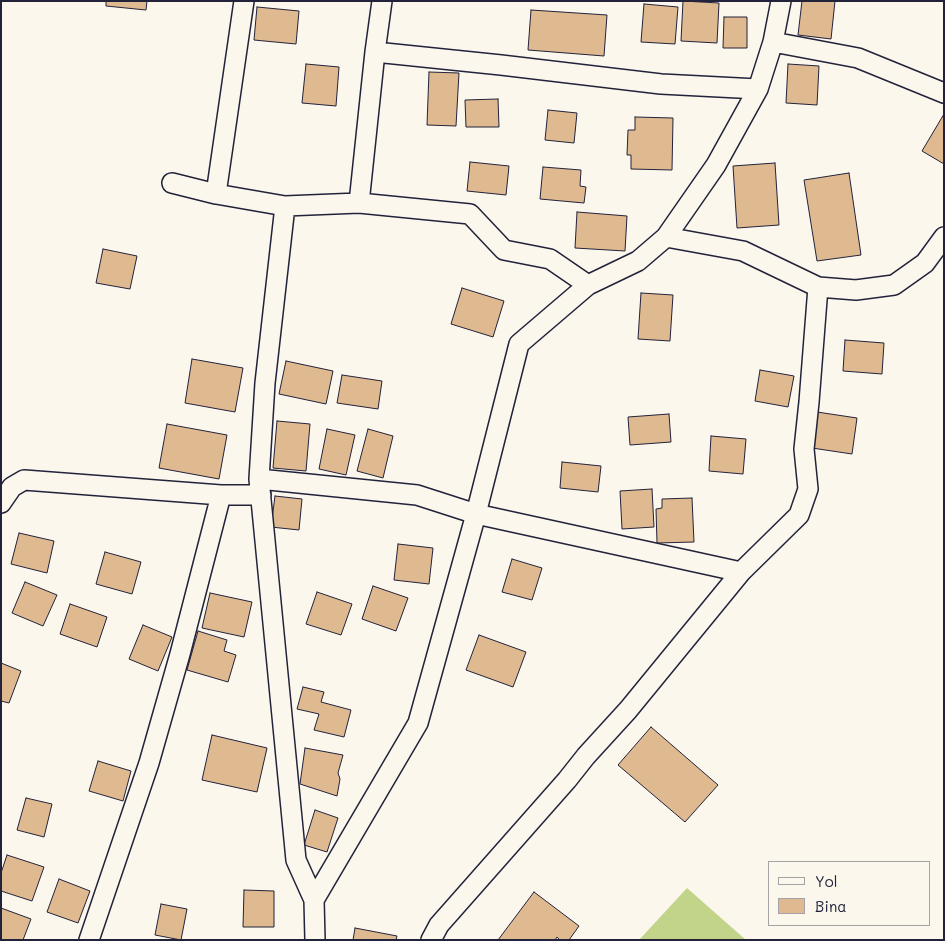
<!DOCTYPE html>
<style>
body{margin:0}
#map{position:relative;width:945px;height:941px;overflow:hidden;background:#fbf7ec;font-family:Mali,sans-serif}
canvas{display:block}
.frame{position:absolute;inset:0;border:2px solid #22223b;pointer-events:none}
.legend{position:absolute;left:768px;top:861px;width:162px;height:65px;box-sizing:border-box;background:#fbf7ec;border:1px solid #a4a2a5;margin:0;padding:6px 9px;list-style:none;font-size:15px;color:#22223b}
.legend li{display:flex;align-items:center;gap:10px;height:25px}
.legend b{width:25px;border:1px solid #a4a2a5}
</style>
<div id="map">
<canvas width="945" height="941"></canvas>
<div class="frame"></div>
<ul class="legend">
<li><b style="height:6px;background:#fbf7ec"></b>Yol</li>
<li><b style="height:14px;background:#dfb990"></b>Bina</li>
</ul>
</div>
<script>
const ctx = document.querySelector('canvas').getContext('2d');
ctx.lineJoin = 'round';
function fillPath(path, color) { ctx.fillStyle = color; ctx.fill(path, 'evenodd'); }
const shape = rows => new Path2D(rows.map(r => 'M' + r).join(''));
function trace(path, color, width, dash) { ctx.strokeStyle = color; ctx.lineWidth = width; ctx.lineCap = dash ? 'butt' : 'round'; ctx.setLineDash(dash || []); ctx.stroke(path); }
const green = shape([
 [687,888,746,940,639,940]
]);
const building = shape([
 [106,1,147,1,146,10,106,6,106,1],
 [683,1,719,3,717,43,681,41,683,1],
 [802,1,835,1,831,39,798,35,802,1],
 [644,4,678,7,675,44,641,42,644,4],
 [257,7,299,11,296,44,254,40,257,7],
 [531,10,607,15,604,56,528,50,531,10],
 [724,17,747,17,747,48,723,48,724,17],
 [306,64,339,67,336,106,302,103,306,64],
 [788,64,819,66,817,105,786,103,788,64],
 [429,72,459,73,456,126,427,125,429,72],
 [498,99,499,127,466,127,465,100,498,99],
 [548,110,577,113,574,143,545,140,548,110],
 [944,114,944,164,922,151,944,114],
 [635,117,673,118,672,170,631,169,631,155,627,155,628,130,635,130,635,117],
 [470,162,509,166,506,195,467,191,470,162],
 [775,163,779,225,737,228,733,166,775,163],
 [543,167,581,170,580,186,586,187,584,203,540,199,543,167],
 [849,173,861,255,817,261,804,180,849,173],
 [577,212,627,216,625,251,575,248,577,212],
 [103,249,137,256,130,289,96,283,103,249],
 [462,288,504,301,493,337,451,324,462,288],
 [641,293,673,295,670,341,638,339,641,293],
 [845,340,884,343,882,374,843,371,845,340],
 [192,359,243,368,235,412,185,403,192,359],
 [286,361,333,371,326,404,279,394,286,361],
 [760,370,794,376,788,407,755,401,760,370],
 [342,375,382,381,378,409,337,403,342,375],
 [817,412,857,418,852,454,812,448,817,412],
 [669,414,671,442,630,445,628,417,669,414],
 [277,421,310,424,306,471,273,468,277,421],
 [167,424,227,435,219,479,159,468,167,424],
 [327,429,355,435,346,475,319,469,327,429],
 [368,429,393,436,383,478,357,471,368,429],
 [711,436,746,439,743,474,709,471,711,436],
 [562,462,601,466,598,492,560,488,562,462],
 [652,489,654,527,622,529,620,491,652,489],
 [275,496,302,499,299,530,271,527,275,496],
 [692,498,694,542,657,543,656,509,662,508,662,499,692,498],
 [19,533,54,541,47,573,11,564,19,533],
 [398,544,433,548,429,584,394,580,398,544],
 [105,552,141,562,132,594,96,584,105,552],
 [512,559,542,568,532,600,502,592,512,559],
 [25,582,57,595,43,626,12,613,25,582],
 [373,586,408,598,396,631,362,619,373,586],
 [317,592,352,604,341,635,306,624,317,592],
 [210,593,252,602,244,637,202,628,210,593],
 [70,604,107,617,97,647,60,634,70,604],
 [143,625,172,637,158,671,129,659,143,625],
 [198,631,227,640,224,651,236,655,228,682,187,670,198,631],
 [479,635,526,652,513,687,466,670,479,635],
 [1,663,21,671,9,703,1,701,1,663],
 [303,687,324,692,321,702,351,710,344,737,314,730,319,714,297,709,303,687],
 [651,727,718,785,685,822,618,765,651,727],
 [212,735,267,748,257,792,202,780,212,735],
 [305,748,343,755,338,773,340,779,337,796,300,784,305,748],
 [98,761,131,771,123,801,89,791,98,761],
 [26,798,52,804,44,837,17,830,26,798],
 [315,810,338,818,327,852,304,845,315,810],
 [7,855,44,867,32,901,1,891,1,873,7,855],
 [59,879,90,891,78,923,47,912,59,879],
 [244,890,274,891,274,927,243,927,244,890],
 [534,892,579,926,569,940,560,940,557,937,555,940,498,940,534,892],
 [161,904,187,909,181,940,155,935,161,904],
 [1,908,31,919,23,940,1,940,1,908],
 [355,928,397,936,396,940,353,940,355,928]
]);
const street = shape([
 [773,42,858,58,944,93],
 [375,52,501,65,661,84,758,89],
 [172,183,216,194,285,206,359,203,470,214,504,250,550,259,588,285],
 [216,194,244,1],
 [359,203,375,52,382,1],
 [285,206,265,383,259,479,296,860,314,900],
 [666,237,743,251,818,287,856,290,894,285,925,263,944,237],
 [259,479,417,495,476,514,741,572],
 [1,503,12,487,24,480,221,495,261,495],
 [89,940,149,763,180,654,221,495],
 [315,940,314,900,418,723,476,514,519,344,588,285,638,261,666,237,716,165,758,89,773,42,781,1],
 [431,940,439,925,567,780,586,756,628,710,741,572,799,515,808,489,804,449,809,402,818,287]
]);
fillPath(green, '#c1d489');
fillPath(building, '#dfb990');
trace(building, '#22223b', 1);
trace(street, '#22223b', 22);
trace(street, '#fbf7ec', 19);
</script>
